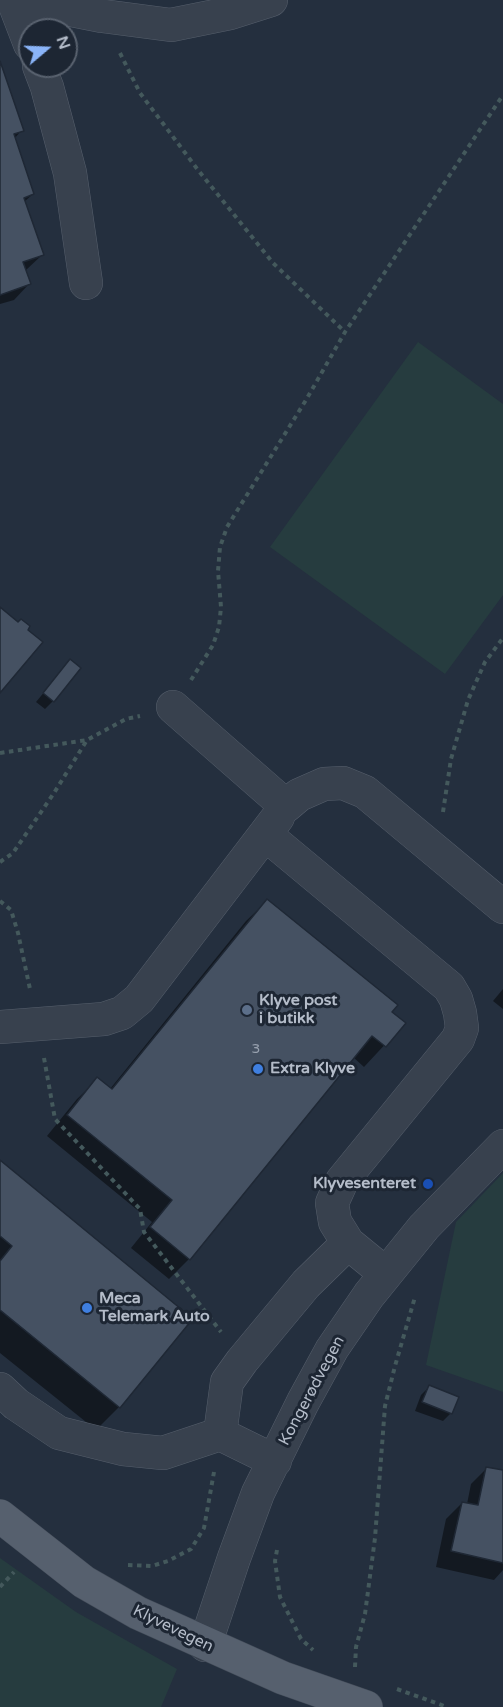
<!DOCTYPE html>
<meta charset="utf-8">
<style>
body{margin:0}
#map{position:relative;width:503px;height:1707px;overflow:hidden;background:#242f3e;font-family:"Varela Round",sans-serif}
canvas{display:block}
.north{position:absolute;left:18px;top:18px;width:60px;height:60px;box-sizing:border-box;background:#1d2633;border:2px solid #59626f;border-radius:50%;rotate:71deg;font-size:16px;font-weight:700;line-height:24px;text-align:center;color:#b4bcc9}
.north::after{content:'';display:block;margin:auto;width:21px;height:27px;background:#8ab4f8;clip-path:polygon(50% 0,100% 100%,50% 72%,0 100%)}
</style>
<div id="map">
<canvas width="503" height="1707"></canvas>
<div class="north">N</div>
</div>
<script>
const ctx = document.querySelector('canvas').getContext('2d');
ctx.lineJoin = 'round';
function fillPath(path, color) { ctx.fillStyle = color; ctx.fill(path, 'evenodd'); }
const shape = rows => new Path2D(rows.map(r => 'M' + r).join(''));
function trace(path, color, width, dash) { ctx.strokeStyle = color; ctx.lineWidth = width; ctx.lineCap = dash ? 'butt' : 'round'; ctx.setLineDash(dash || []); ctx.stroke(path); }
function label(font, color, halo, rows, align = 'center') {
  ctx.font = font + ' "Varela Round",sans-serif'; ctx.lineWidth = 6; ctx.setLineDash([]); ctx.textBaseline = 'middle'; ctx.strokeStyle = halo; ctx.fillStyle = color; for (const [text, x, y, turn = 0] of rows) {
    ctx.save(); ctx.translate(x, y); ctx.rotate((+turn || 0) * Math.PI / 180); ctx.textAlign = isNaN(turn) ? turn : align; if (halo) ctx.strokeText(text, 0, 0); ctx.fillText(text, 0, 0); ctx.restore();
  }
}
const green = shape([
 [418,342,503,404,503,595,445,674,270,547],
 [503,1173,503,1392,426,1365,456,1222],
 [0,1558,76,1612,177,1669,161,1707,0,1707]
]);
const shadow = shape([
 [0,66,22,130,14,139,33,194,24,202,42,255,25,271,29,284,14,300,0,304],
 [70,661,53,701,45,709,36,702],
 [267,901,404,1024,364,1067,353,1057,189,1259,169,1279,131,1248,152,1222,47,1136,77,1099,98,1079,110,1089,246,921],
 [503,989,503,1009,493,1001],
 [0,1163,119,1407,96,1430,0,1353],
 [429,1387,451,1413,443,1421,415,1411,421,1395],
 [487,1468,503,1472,503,1570,494,1580,436,1567,446,1519,462,1503,467,1504,471,1484]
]);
const building = shape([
 [0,61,24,131,14,134,34,194,24,198,44,255,23,262,31,284,0,295,0,61],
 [0,607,18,622,21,619,30,626,28,630,43,642,0,693,0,607],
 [70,659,81,668,54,702,43,693,70,659],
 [267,899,398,1005,392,1012,406,1023,386,1047,372,1036,190,1260,150,1227,172,1200,67,1115,97,1077,112,1089,267,899],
 [0,1160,187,1314,185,1316,191,1321,120,1408,0,1310,0,1261,12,1246,0,1236,0,1160],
 [429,1385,459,1397,452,1414,422,1402,429,1385],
 [486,1467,503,1470,503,1563,451,1551,462,1502,478,1505,486,1467]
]);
const path = shape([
 [120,53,140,93,198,170,273,263,345,332],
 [191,680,213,645,219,627,221,607,218,571,220,547,227,527,306,400,345,332,503,95],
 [0,753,87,740],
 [443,812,451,759,468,700,485,662,503,638],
 [0,862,13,853,54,793,87,740,126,719,140,716],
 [0,901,11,910,18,933,30,989],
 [44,1058,55,1119,140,1209,144,1232,221,1332],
 [277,1550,275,1561,280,1597,301,1639,313,1650],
 [128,1565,152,1566,168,1561,191,1549,204,1528,214,1472],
 [0,1587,14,1572],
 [355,1667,356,1647,365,1614,375,1538,385,1406,395,1366,415,1297],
 [397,1689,447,1707]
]);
const minor = shape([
 [13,0,30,44],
 [21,0,102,16,171,25,230,13,271,0],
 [39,66,47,87,70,173,86,283],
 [173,707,286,806,299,795,324,784,343,783,365,792,503,907],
 [266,835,449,987,456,999,460,1013,462,1028,458,1039,342,1181,332,1203,335,1222,348,1243,386,1274],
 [0,1027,104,1019,122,1013,139,999,278,817],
 [0,1389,16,1404,59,1433,123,1449,163,1453,220,1434,275,1461],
 [220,1434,227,1382,242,1361,306,1284,348,1243],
 [205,1645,234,1558,258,1493,303,1402,332,1349,369,1295,424,1227,503,1146]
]);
const major = shape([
 [0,1516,84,1582,138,1613,283,1678,366,1707]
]);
const markers = [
 [247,1010,6,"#5c6f8a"],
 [258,1069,6,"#3f7fe0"],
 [428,1184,6,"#1a4fb4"],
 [87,1308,6,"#3f7fe0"]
];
const numberNames = [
 ["3",256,1049]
];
const poiNames = [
 ["Klyve post",259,1001],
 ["i butikk",259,1019],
 ["Extra Klyve",270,1069],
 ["Klyvesenteret",416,1184,"right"],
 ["Meca",99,1299],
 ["Telemark Auto",99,1317]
];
const streetNames = [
 ["Kongerødvegen",312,1391,-62],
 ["Klyvevegen",173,1629,26]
];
fillPath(green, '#263c3f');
fillPath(shadow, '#0007');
fillPath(building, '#455162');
trace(building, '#1f2835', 1.5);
trace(minor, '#565f6c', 34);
trace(major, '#414a57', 34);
trace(path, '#44595c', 4, [4.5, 4.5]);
trace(minor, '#38414e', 33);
trace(major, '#56606e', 33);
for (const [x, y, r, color] of markers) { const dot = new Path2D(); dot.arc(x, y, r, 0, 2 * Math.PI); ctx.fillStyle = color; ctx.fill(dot); trace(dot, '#1d2633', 2); }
label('14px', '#98a1af', null, numberNames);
label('bold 16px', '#b4bcc9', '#1d2633', poiNames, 'left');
label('16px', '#b4bcc9', '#1d2633', streetNames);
</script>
